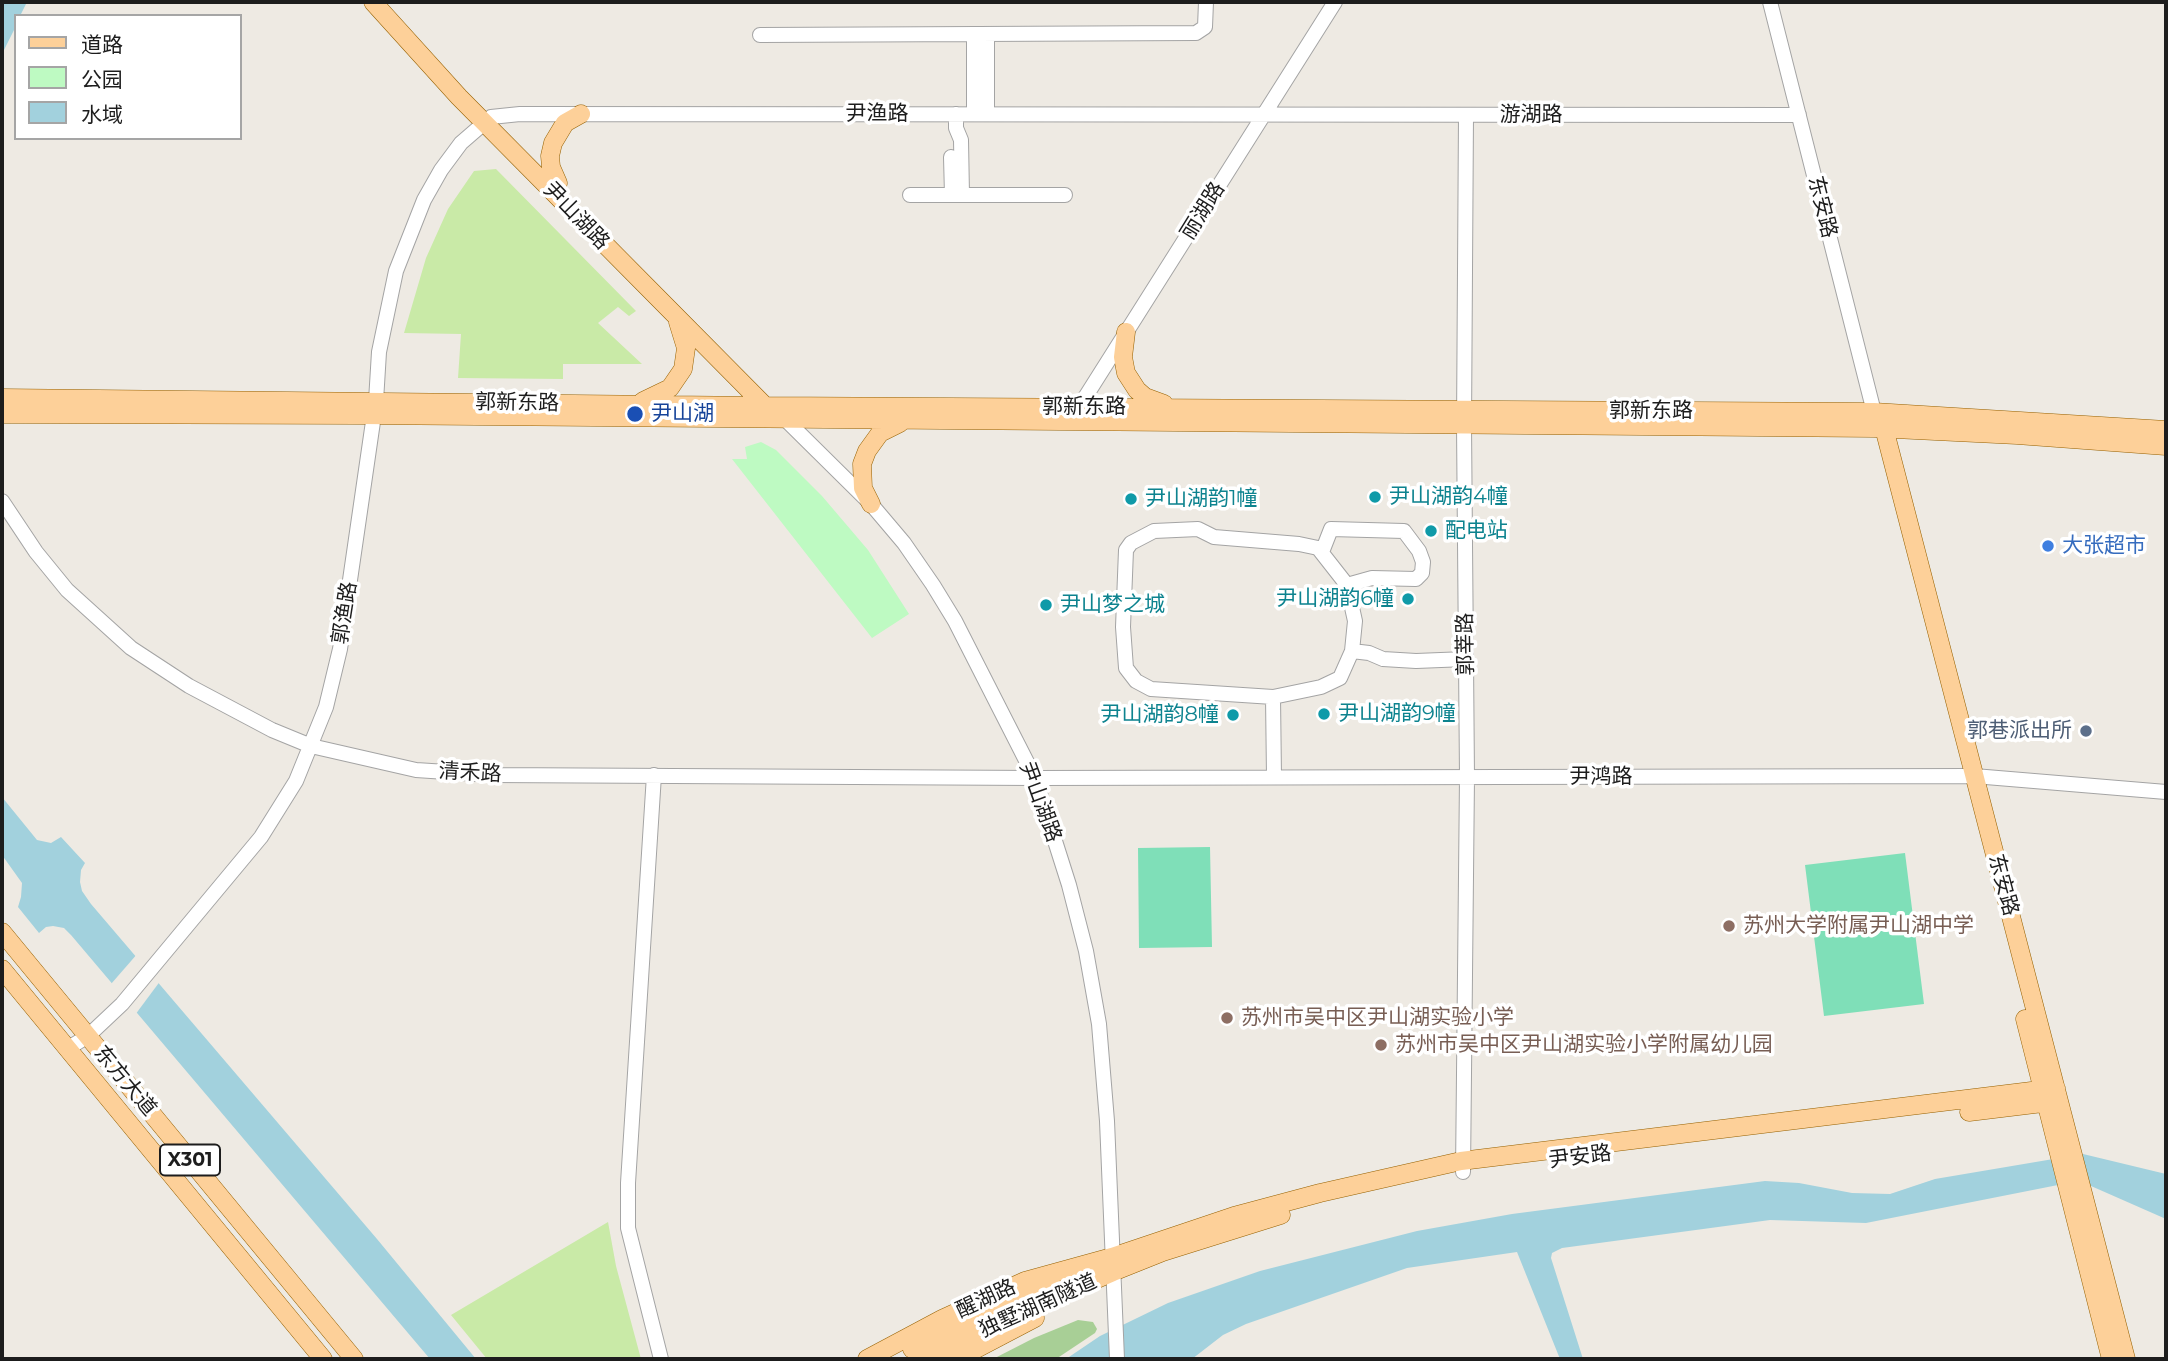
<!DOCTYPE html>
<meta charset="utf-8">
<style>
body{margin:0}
#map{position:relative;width:2168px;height:1361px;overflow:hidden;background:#eeeae3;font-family:Montserrat,"Noto Sans SC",sans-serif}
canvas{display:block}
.frame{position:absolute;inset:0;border:4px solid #1d1d1d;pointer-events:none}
.legend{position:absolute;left:14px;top:14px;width:228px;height:126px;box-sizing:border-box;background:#fff;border:2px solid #a5a5a5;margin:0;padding:9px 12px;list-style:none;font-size:21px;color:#1d1d1d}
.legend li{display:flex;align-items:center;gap:14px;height:35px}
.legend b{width:35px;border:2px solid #a5a5a5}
</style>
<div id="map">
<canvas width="2168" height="1361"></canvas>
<div class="frame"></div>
<ul class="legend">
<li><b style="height:9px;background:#fdd099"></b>道路</li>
<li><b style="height:19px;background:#befac2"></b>公园</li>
<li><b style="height:19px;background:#a2d1dd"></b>水域</li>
</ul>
</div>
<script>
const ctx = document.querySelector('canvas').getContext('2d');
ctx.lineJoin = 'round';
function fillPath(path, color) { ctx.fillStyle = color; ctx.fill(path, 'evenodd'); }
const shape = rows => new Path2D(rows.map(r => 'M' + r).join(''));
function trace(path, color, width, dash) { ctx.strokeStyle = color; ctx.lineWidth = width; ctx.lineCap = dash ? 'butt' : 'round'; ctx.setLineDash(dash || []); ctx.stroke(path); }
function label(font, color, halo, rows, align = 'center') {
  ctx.font = font + ' Montserrat,"Noto Sans SC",sans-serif'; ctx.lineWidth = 7; ctx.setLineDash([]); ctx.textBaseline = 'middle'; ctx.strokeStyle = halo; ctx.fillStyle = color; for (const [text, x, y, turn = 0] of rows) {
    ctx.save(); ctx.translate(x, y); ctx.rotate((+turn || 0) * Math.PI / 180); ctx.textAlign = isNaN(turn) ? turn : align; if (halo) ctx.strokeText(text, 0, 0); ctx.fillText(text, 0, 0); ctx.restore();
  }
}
const grass = shape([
 [496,169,636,311,629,316,618,307,598,323,642,364,563,364,563,379,458,378,461,334,404,333,426,258,448,209,474,171],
 [608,1222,616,1266,641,1359,487,1359,451,1315]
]);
const forest = shape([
 [1078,1320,1093,1322,1097,1329,1095,1333,1056,1359,993,1359,1034,1338]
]);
const park = shape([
 [761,442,776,450,822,496,868,550,909,614,872,638,732,459,747,459,745,447]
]);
const pitch = shape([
 [1210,847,1212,947,1139,948,1138,848],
 [1905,853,1924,1004,1824,1016,1805,865]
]);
const water = shape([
 [2,2,27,2,20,16,16,16,16,26,2,54],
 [2,797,37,840,51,843,61,837,85,863,81,870,80,882,82,891,91,904,377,1239,476,1359,430,1359,71,935,64,928,53,926,46,927,39,933,18,907,21,897,22,883,2,855],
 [2083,1154,2166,1174,2166,1219,2091,1186,2080,1183,2063,1184,1866,1223,1770,1220,1562,1248,1552,1253,1551,1258,1583,1359,1560,1359,1517,1252,1407,1268,1246,1324,1223,1335,1192,1359,1066,1359,1100,1336,1168,1303,1260,1271,1417,1231,1512,1214,1765,1181,1799,1183,1852,1193,1890,1194,1935,1179]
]);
const pier = shape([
 [138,953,161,980,135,1015,111,984]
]);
const minor = shape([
 [1770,2,1874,412],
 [760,35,1196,33,1205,27,1206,2],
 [974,35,974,114],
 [987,35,987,114],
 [956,114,956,128,961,140,962,195],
 [951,157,952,195],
 [910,195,1065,195],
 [1079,417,1079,407,1335,2],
 [786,420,871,504,904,543,933,585,955,621,1035,778,1069,885,1086,951,1099,1024,1107,1121,1117,1359],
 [2,501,36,552,67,590,131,648,189,686,272,730,311,746,416,770,492,775,1035,778,1974,776,2166,792],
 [1322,552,1331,529,1404,531,1419,551,1423,562,1422,573,1416,579,1372,578,1347,585],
 [1352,651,1355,621,1347,585,1318,548,1299,544,1214,537,1198,529,1154,531,1131,543,1126,550,1123,627,1126,668,1136,681,1151,689,1273,697,1321,687,1340,678,1352,651,1369,653,1383,659,1416,661,1466,659],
 [1273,697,1274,777],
 [654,775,628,1183,628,1228,661,1359],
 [67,1049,88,1036,122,1004,261,837,296,781,326,707,340,649,376,401,379,352,396,271,424,200,441,170,461,143,491,117,520,114,1799,115],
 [1463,1172,1467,777,1464,425,1466,115]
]);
const major = shape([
 [373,2,459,97,768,409],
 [558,183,551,167,550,156,553,143,565,123,581,114],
 [1126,332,1123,357,1126,373,1137,390,1145,397,1164,404],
 [2,398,763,406,1874,412,2166,430],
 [643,401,670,388,683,369,686,348,678,322],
 [2,414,361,415,1874,428,2017,435,2166,446],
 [1880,421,1884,428,2126,1359],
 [871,504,863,488,862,464,867,451,880,433,900,423],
 [2,932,354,1359],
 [2,969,323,1359],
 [2025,1019,2111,1359],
 [1969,1112,2059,1101],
 [912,1349,1051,1283],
 [867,1359,942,1319,1025,1281,1112,1257,1234,1216,1320,1193,1461,1161,2056,1088],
 [925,1359,1008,1318,1113,1272,1163,1252,1281,1215],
 [957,1359,1035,1318]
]);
const markers = [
 [635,414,9,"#1a4fb4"],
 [1375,497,7,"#0f9aa8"],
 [1131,499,7,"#0f9aa8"],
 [1431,531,7,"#0f9aa8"],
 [2048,546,7,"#3f7fe0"],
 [1408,599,7,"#0f9aa8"],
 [1046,605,7,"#0f9aa8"],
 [1324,714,7,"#0f9aa8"],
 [1233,715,7,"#0f9aa8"],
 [2086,731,7,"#5c6f8a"],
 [1729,926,7,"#8d6e63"],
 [1227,1018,7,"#8d6e63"],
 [1381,1045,7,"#8d6e63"]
];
const shields = [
 [190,1160,60]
];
const shieldNames = [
 ["X301",190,1160]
];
const streetNames = [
 ["尹渔路",877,114],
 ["游湖路",1531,115],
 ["东安路",1822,207,76],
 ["丽湖路",1203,211,-58],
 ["尹山湖路",576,216,46],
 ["郭新东路",517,403,1],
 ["郭新东路",1084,407],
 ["郭新东路",1651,411],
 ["郭渔路",345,613,-81],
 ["郭莘路",1466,644,-91],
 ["清禾路",470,773,3],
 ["尹鸿路",1601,777],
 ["尹山湖路",1040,802,70],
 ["东安路",2003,885,75],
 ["东方大道",125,1081,50],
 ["尹安路",1580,1157,-7],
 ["醒湖路",986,1299,-25],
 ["独墅湖南隧道",1038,1306,-24]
];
const transitNames = [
 ["尹山湖",651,414]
];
const cultureNames = [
 ["尹山湖韵4幢",1389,497],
 ["尹山湖韵1幢",1145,499],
 ["配电站",1445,531],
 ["尹山湖韵6幢",1394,599,"right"],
 ["尹山梦之城",1060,605],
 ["尹山湖韵9幢",1338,714],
 ["尹山湖韵8幢",1219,715,"right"]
];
const shopNames = [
 ["大张超市",2062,546]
];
const serviceNames = [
 ["郭巷派出所",2072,731]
];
const educationNames = [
 ["苏州大学附属尹山湖中学",1743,926],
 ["苏州市吴中区尹山湖实验小学",1241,1018],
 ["苏州市吴中区尹山湖实验小学附属幼儿园",1395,1045]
];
fillPath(grass, '#c9eaa7');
fillPath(forest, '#a8cf96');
fillPath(park, '#befac2');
fillPath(pitch, '#7fdfb8');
fillPath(water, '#a2d1dd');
fillPath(pier, '#eeeae3');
trace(minor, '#a4a4a4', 16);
trace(major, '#966100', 19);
trace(minor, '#fff', 14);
trace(major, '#fdd099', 18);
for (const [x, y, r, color] of markers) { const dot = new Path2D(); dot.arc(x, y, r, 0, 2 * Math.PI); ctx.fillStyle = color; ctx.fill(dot); trace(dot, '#fff', 2.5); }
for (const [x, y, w] of shields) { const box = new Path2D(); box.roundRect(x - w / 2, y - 15.5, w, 31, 5); ctx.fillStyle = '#fff'; ctx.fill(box); trace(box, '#1d1d1d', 2); }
label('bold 19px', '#1d1d1d', null, shieldNames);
label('21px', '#1d1d1d', '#fff', streetNames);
label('21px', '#164399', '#fff', transitNames, 'left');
label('21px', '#0d838f', '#fff', cultureNames, 'left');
label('21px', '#366cbe', '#fff', shopNames, 'left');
label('21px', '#4e5e75', '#fff', serviceNames, 'right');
label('21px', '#785e54', '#fff', educationNames, 'left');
</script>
